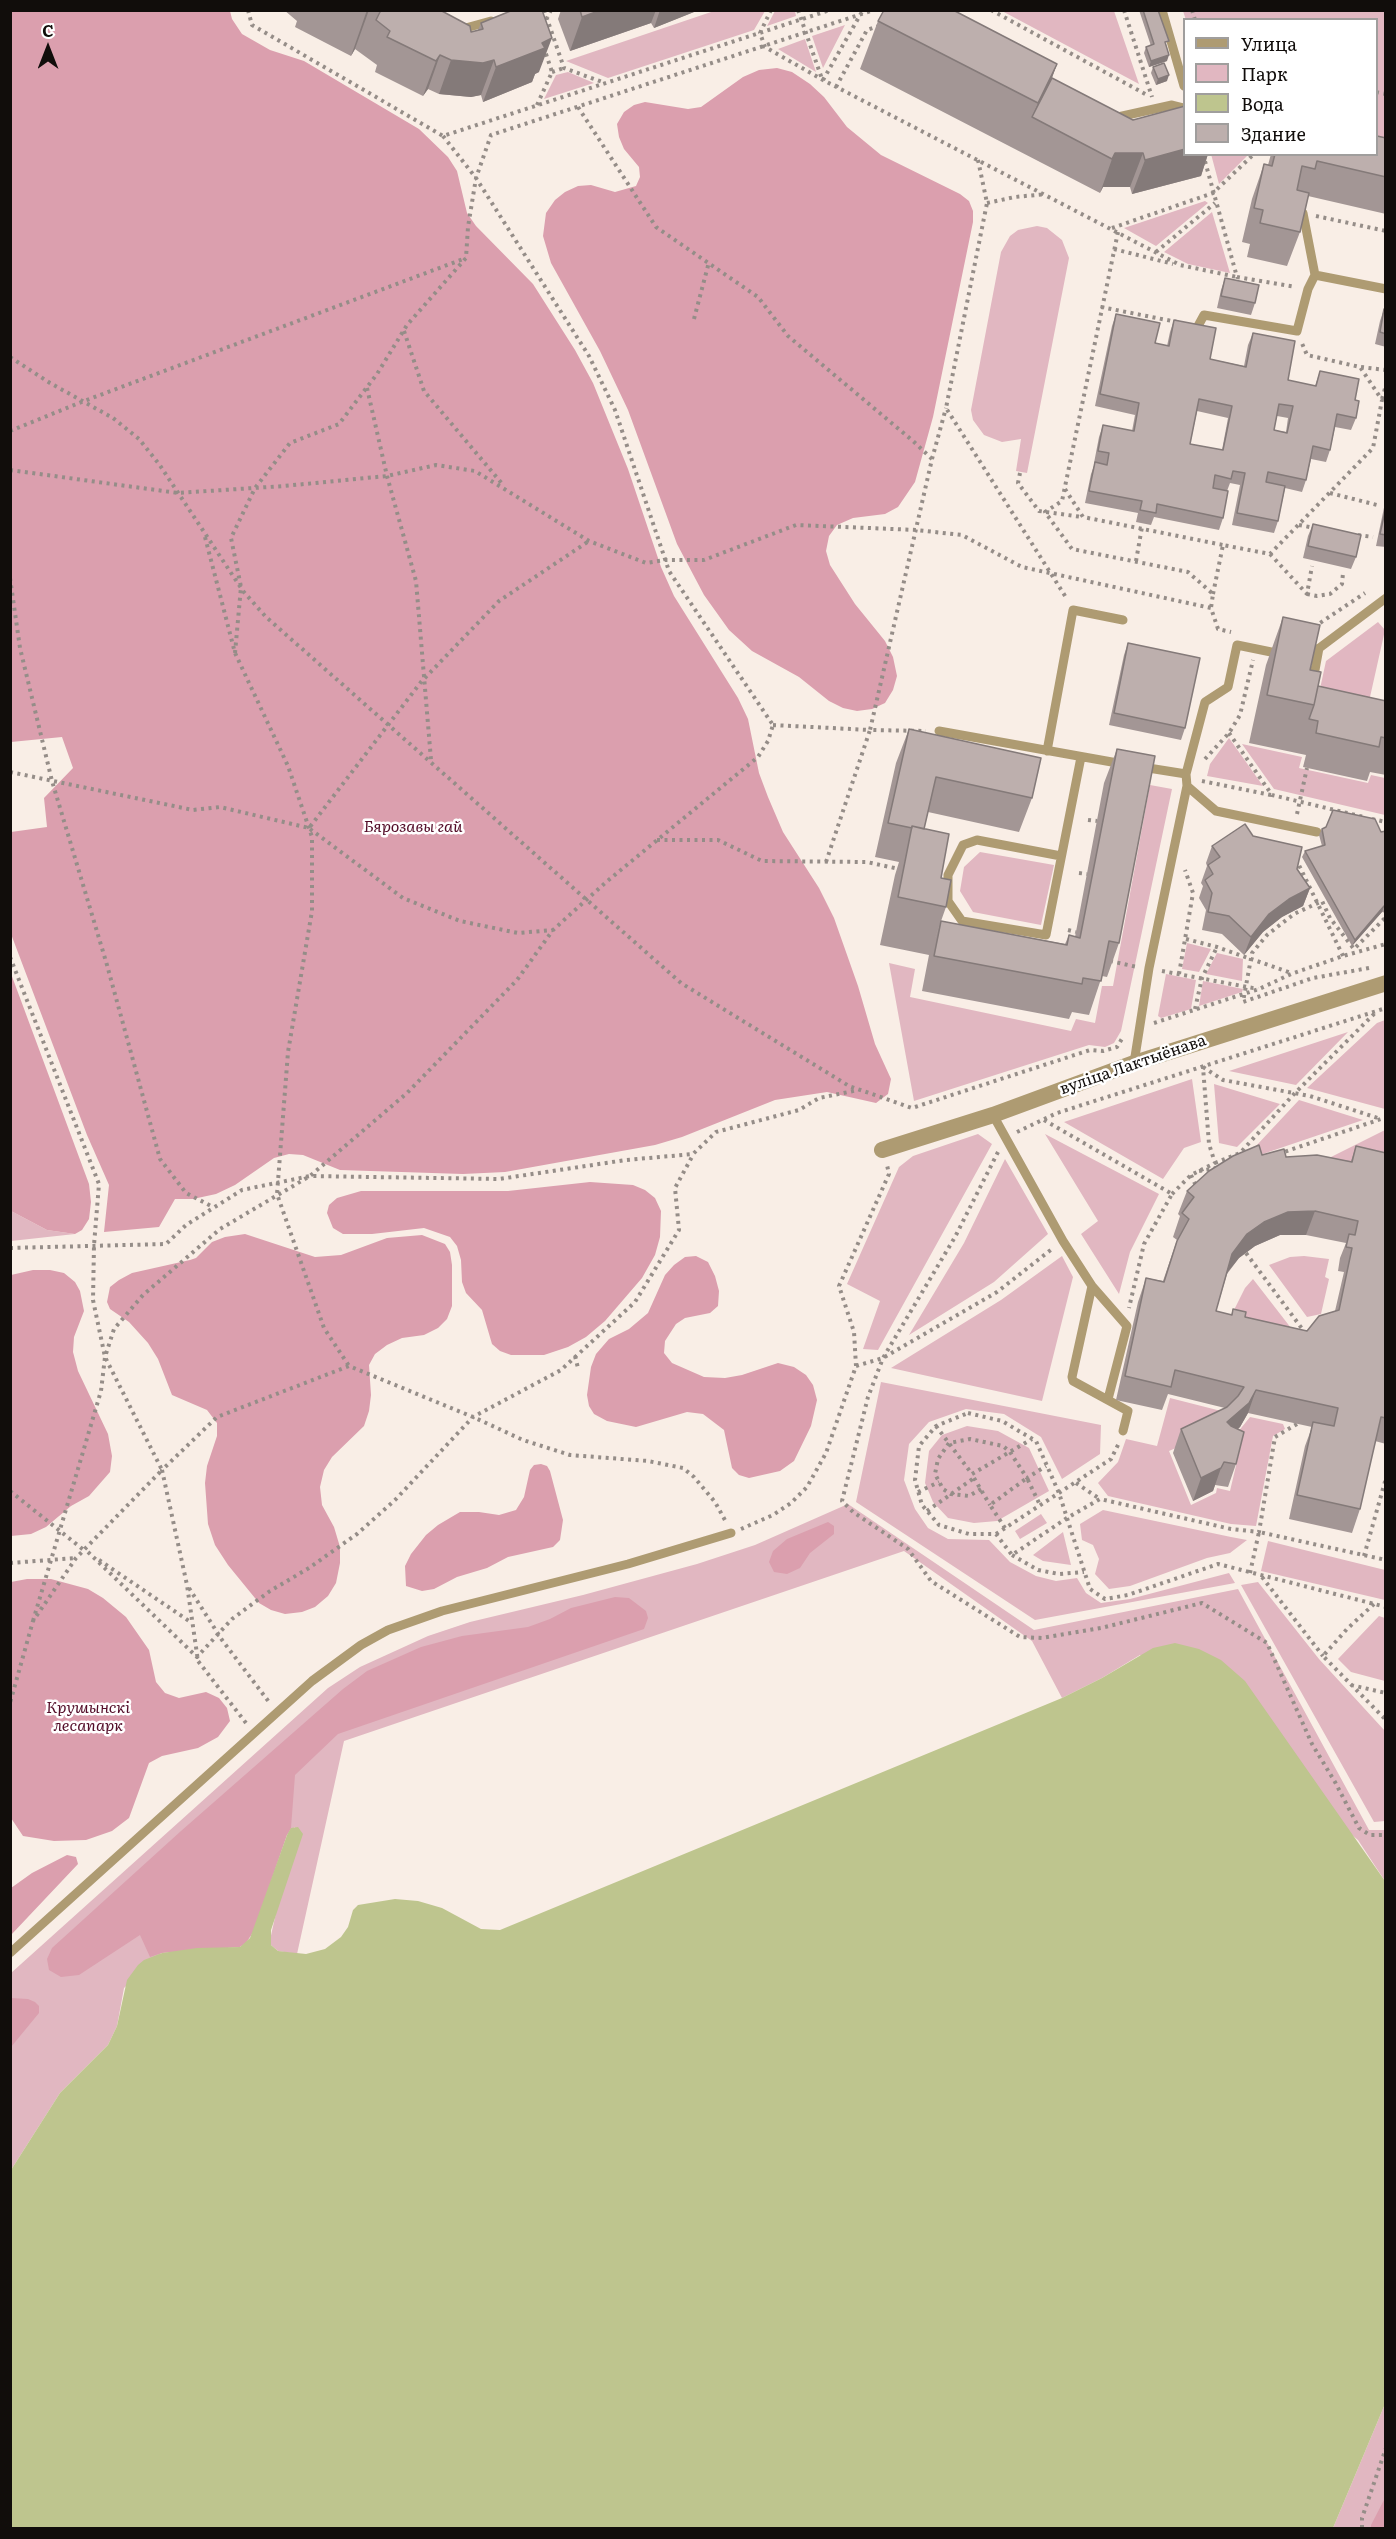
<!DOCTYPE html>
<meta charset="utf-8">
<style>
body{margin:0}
#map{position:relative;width:1396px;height:2539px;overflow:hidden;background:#f9eee6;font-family:Literata,serif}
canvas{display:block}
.frame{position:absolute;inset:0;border:12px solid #110d0b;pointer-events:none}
.legend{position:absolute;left:1183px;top:18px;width:195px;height:138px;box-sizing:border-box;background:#fff;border:2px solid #a09e9d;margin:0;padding:8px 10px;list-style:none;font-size:18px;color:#110d0b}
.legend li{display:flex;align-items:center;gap:12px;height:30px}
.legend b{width:30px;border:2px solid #a09e9d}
.north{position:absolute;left:18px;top:18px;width:60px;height:60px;-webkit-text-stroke:4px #fff;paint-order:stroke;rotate:0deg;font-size:16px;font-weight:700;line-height:24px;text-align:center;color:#110d0b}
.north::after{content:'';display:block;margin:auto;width:21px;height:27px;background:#110d0b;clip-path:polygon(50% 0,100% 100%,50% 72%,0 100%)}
</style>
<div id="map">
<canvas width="1396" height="2539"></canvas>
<div class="frame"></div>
<ul class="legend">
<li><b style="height:8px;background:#ae9b72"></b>Улица</li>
<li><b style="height:16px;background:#e1b7c1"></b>Парк</li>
<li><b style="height:16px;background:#bec58e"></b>Вода</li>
<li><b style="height:16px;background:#bdafad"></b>Здание</li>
</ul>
<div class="north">С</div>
</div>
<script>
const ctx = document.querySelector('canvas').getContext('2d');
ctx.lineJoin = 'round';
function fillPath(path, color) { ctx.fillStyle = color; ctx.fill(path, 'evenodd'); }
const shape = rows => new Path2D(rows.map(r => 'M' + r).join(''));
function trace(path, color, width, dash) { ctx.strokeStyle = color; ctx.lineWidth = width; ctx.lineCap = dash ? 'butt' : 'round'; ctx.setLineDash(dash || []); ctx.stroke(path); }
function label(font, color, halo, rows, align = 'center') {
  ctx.font = font + ' Literata,serif'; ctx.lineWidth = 5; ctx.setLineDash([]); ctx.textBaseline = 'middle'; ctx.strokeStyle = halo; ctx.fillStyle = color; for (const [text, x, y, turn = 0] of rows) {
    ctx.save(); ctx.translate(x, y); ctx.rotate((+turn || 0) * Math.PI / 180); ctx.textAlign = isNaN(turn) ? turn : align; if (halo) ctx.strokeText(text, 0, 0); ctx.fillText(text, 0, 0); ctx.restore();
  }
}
const green = shape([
 [717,10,765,11,754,30,608,78,566,61],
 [775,11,795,11,796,16,767,26],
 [1002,11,1114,11,1139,84],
 [1183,11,1385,11,1385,138,1377,136,1376,20,1186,20],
 [845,25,823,68,812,36],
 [805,39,816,72,778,49],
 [568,72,594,83,544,99,556,75],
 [1211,154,1248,154,1248,155,1219,184],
 [1205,201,1208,203,1156,246,1124,228],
 [1212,212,1230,273,1188,264,1164,252],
 [1037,226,1047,228,1062,240,1069,258,1027,473,1016,471,1021,439,1002,442,984,435,973,420,971,410,1001,252,1010,236,1018,230],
 [1378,622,1385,630,1368,706,1318,698,1326,661],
 [1229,738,1263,786,1207,776,1210,764],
 [1242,744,1302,757,1299,768,1368,783,1371,775,1385,778,1385,815,1274,789],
 [1150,785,1172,789,1121,1031,1114,1043,1105,1047,1089,1045,914,1101,889,963,915,969,910,997,1071,1031,1076,1019,1095,1023,1102,986,1113,986],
 [980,852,1054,865,1041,925,973,912,960,891,964,867],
 [1187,943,1211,949,1199,972,1182,969],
 [1217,953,1243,959,1242,981,1206,974],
 [1166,974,1196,980,1191,1009,1161,1018,1158,1016],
 [1203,981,1243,989,1242,992,1199,1006],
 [1385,1020,1385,1109,1307,1088,1377,1023],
 [1348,1032,1296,1085,1229,1071],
 [1192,1079,1201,1142,1184,1148,1163,1179,1064,1122],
 [1214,1084,1280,1104,1237,1147,1219,1143],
 [1299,1100,1363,1120,1242,1161],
 [1385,1130,1385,1169,1311,1167],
 [978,1134,992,1144,878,1350,863,1349,880,1301,847,1284,899,1167,913,1156],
 [1045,1134,1159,1194,1130,1252,1119,1294,1081,1234,1098,1221],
 [1005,1159,1048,1234,994,1282,909,1335,964,1243],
 [11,1211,47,1230,75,1234,11,1241],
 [1062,1256,1073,1277,1042,1401,891,1368,1001,1300],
 [1304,1256,1329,1259,1325,1277,1329,1279,1321,1314,1307,1317,1269,1265,1290,1257],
 [1253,1279,1291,1328,1283,1341,1234,1310,1245,1288],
 [881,1382,1101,1425,1100,1454,1062,1479,1041,1437,1004,1414,966,1409,929,1422,909,1444,904,1480,915,1509,928,1528,948,1539,989,1540,1010,1562,1036,1576,1056,1581,1077,1578,1086,1593,1101,1603,1130,1599,1229,1573,1235,1583,1035,1620,856,1502],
 [1170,1398,1229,1413,1196,1439,1169,1451,1191,1505,1216,1493,1217,1488,1230,1491,1239,1453,1225,1448,1250,1417,1283,1424,1285,1429,1273,1436,1256,1526,1231,1524,1108,1496,1098,1483,1118,1462,1126,1439,1157,1446],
 [967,1426,998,1431,1029,1448,1049,1491,997,1521,974,1523,948,1518,933,1502,925,1483,929,1451,942,1435],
 [848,1504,1034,1630,1238,1589,1369,1830,1385,1830,1385,1881,1358,1840,1140,1655,1102,1678,1062,1698,1032,1641,904,1551,344,1741,297,1954,278,1951,271,1945,270,1940,295,1827,124,1988,117,2026,108,2045,60,2093,11,2170,11,1973,328,1688,360,1667,428,1636,470,1622,583,1595,697,1564,755,1545],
 [1103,1510,1231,1537,1247,1540,1230,1553,1207,1558,1130,1586,1109,1589,1095,1574,1099,1559,1093,1545,1082,1540,1080,1524],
 [1041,1514,1047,1523,1020,1539,1015,1531],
 [1063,1532,1071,1565,1043,1561,1033,1555],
 [1268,1541,1385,1570,1385,1600,1261,1571],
 [1258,1582,1319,1659,1385,1731,1385,1821,1374,1822,1241,1585],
 [1379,1616,1385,1618,1385,1681,1351,1672,1338,1659],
 [1385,2404,1385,2528,1333,2528]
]);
const forest = shape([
 [11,10,230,11,232,19,242,34,270,50,304,61,419,129,448,157,457,171,467,213,476,226,533,284,575,350,593,383,628,469,661,567,674,596,738,698,748,719,759,773,768,797,783,832,819,888,834,918,858,986,875,1044,891,1079,888,1094,876,1103,827,1092,775,1100,682,1137,655,1145,505,1172,463,1174,340,1170,303,1155,289,1154,274,1158,235,1185,216,1194,193,1199,175,1199,159,1227,104,1232,109,1185,87,1135,11,934,11,832,47,827,44,798,73,768,62,737,11,742],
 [777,68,792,72,810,84,824,97,847,127,881,155,960,194,969,201,973,211,973,222,933,417,915,482,898,507,885,514,853,518,837,525,829,536,826,551,830,565,855,604,885,641,893,657,897,676,893,690,885,703,872,709,857,711,843,708,829,701,799,677,752,651,729,630,704,595,677,544,628,410,600,351,551,263,543,236,546,213,555,200,565,192,578,186,591,185,615,192,636,186,640,177,639,167,624,149,619,137,617,124,624,112,634,105,645,102,688,109,701,107,743,77,759,70],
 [10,971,89,1184,91,1202,89,1219,82,1230,75,1234,47,1230,11,1211],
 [590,1182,633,1185,645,1190,655,1198,661,1211,660,1237,655,1255,642,1278,605,1321,586,1337,568,1347,544,1355,511,1355,500,1351,492,1344,482,1310,466,1293,462,1282,461,1260,457,1246,450,1237,424,1228,372,1234,343,1234,333,1228,327,1213,329,1205,337,1198,361,1191,508,1191],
 [245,1234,315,1257,341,1255,387,1238,422,1235,445,1244,450,1252,452,1265,452,1306,447,1319,438,1328,424,1335,402,1338,387,1345,375,1354,369,1365,371,1395,369,1411,364,1426,332,1457,324,1470,320,1487,322,1505,334,1527,340,1547,340,1563,336,1583,328,1596,315,1607,302,1612,285,1614,271,1610,259,1603,228,1565,215,1545,208,1524,205,1483,207,1466,217,1436,217,1423,207,1410,172,1395,158,1359,148,1343,129,1322,110,1309,107,1302,110,1287,119,1280,132,1273,190,1260,196,1258,212,1242,225,1237],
 [696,1256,708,1262,715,1276,719,1291,718,1306,710,1313,685,1318,676,1324,665,1341,664,1353,672,1363,704,1377,725,1378,742,1375,778,1363,794,1367,806,1375,813,1385,817,1400,811,1426,794,1461,780,1471,749,1478,739,1475,732,1468,724,1430,703,1414,687,1412,636,1427,607,1421,594,1414,589,1406,587,1395,591,1367,596,1354,609,1339,629,1329,648,1313,665,1275,674,1265,685,1257],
 [33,1270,50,1270,64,1273,75,1282,80,1291,84,1311,74,1337,73,1352,78,1371,108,1434,112,1456,110,1472,89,1496,71,1506,46,1527,31,1534,11,1536,11,1275],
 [541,1464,547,1466,550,1471,563,1520,560,1540,553,1547,508,1557,487,1568,457,1577,434,1589,422,1591,406,1586,405,1566,411,1554,426,1535,438,1525,460,1512,479,1512,499,1515,516,1510,524,1497,530,1470,534,1465],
 [828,1522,834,1526,834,1534,810,1553,800,1568,787,1574,774,1572,769,1562,773,1551,787,1539],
 [27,1579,51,1579,88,1589,103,1598,126,1617,149,1650,156,1682,165,1693,179,1698,206,1692,219,1698,227,1708,230,1721,218,1737,198,1748,162,1756,149,1763,129,1818,112,1831,86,1840,54,1841,23,1836,11,1818,11,1582],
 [615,1597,629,1598,646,1611,648,1618,644,1629,338,1734,295,1775,291,1828,287,1835,254,1931,246,1943,240,1947,162,1953,150,1957,140,1935,79,1975,61,1977,49,1970,47,1959,52,1948,181,1831,343,1689,367,1671,421,1647,462,1636,528,1627,550,1619,571,1608],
 [67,1855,76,1857,78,1864,11,1935,11,1888,32,1873],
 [11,1998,28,1999,35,2002,39,2006,39,2013,11,2047],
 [1385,2498,1385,2528,1371,2528,1371,2525]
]);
const water = shape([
 [1175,1643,1199,1649,1221,1660,1245,1681,1385,1881,1385,2404,1333,2528,11,2528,11,2170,60,2093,108,2045,117,2026,127,1980,138,1965,144,1960,162,1953,197,1948,240,1947,250,1938,287,1835,291,1828,298,1827,303,1834,271,1930,271,1945,278,1951,306,1954,325,1949,341,1937,348,1927,353,1910,358,1905,395,1899,418,1901,442,1908,481,1929,500,1930,1062,1698,1102,1678,1153,1648]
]);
const path = shape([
 [248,10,252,25,443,136,830,10],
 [544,10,564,68,605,83],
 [771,10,760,33,765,47,823,80,1180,265,1237,277],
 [798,10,822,79],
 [991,10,1149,96],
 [1124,10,1152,97],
 [1192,10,1195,20],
 [543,26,551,10],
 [552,72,564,68],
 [823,80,863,10],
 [836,87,867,30,879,26],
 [1376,92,1386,94],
 [537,105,552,72,545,51],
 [578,107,656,227,758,297,788,336,913,441,932,459],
 [443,136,476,178,589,356,615,410,669,571,773,725],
 [1203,154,1237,277,1296,287],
 [978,160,987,203,946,408,1067,599],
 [987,203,1015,197,1046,194],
 [1316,216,1386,231],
 [1112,228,1213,193,1254,154],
 [1118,232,1062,501,1045,512,1072,549,1188,572,1213,594,1211,608],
 [1114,249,1173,264],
 [1156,252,1215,203],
 [1101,307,1177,322],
 [694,319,709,262],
 [404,331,424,391,504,486],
 [10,357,50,383,113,418,139,439,159,464,243,591,266,617,681,983,849,1086,912,1108,1090,1050,1103,1051,1117,1047,1123,1037],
 [1361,367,1386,370],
 [367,388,387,476,416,581,431,760],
 [1382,399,1386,385],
 [10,431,84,401,466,258],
 [10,470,178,493,284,486,387,476,436,465,475,471,589,541,646,563,665,560,704,560,796,525,916,530,962,535,1022,567,1211,608,1218,629,1231,632],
 [1020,473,1018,483,1039,511,1082,517],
 [1065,489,1083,517,1223,545],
 [1330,493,1377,505],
 [1299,525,1315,528],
 [1358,535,1373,537],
 [205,537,235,653,288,766,312,837,312,911,288,1052,277,1194,324,1328,349,1366],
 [1270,554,1307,594,1312,566],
 [1136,561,1142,527],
 [10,578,20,648,52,781,107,965,160,1159,186,1193,213,1207],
 [1213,594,1223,545,1270,554,1373,448,1382,400,1360,367,1307,355,1301,341],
 [1307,594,1317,596,1330,594,1342,584,1343,573],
 [1314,627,1365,593],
 [235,653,241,587,231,538,255,488,290,443,339,424,377,374,407,325,466,258,468,227,476,178,491,135,874,10],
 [773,725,870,730,932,459,946,408],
 [1229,733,1272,795,1364,817],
 [1205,759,1229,733,1240,715,1253,660],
 [10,772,193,810,220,807,309,828,421,682,499,601,589,541],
 [1202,781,1271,795],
 [1297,814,1307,768],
 [1372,819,1386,822],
 [1088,820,1097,821],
 [310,829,403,898,460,921,518,933,553,930],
 [657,840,718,840,762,861,867,862,899,869],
 [1296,859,1343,956],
 [826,862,870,730,926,731],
 [1079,873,1087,874],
 [1068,930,1076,932],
 [1186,939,1217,947,1291,973],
 [10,957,99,1184,94,1245,93,1300,105,1357,162,1470,76,1558,33,1621,10,1703],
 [1110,961,1137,967],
 [1369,968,1313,978,1243,1002,1252,953,1267,935,1294,914,1322,901,1330,918,1354,949,1386,917],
 [1162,971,1258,989],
 [1179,974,1193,893,1185,870],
 [1195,1009,1202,978,1217,947],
 [1154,1023,1259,989,1291,974,1343,956,1386,944],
 [1203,1067,1223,1080,1310,1096,1381,1119,1281,1153],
 [1044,1120,1172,1194,1144,1244,1129,1308],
 [1017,1132,1057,1113,1386,1008],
 [998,1152,955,1237,883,1358,868,1397,842,1501,853,1512,908,1549,931,1581,1020,1637,1042,1638,1101,1628,1202,1603,1267,1643,1312,1744,1335,1782,1359,1828,1370,1835,1386,1835],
 [1215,1163,1240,1153,1294,1094,1377,1011],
 [1199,1171,1216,1168],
 [1191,1175,1197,1188],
 [1172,1194,1191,1175,1215,1163,1209,1144,1203,1067],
 [10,1248,166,1244,186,1225,242,1190,310,1176,499,1179,626,1160,693,1154,716,1132,799,1110,819,1098,858,1090],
 [1246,1253,1306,1334],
 [575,1356,578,1368],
 [856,1366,883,1358,997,1292,1052,1249],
 [968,1413,1002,1421,1036,1441,1059,1493,1067,1518,1012,1555,996,1534,969,1534,939,1525,922,1505,915,1480,919,1446,936,1426,968,1413],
 [1297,1424,1275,1437,1259,1532,1231,1529,1100,1499,1067,1518,1090,1589,1105,1599,1128,1595,1218,1564,1386,1607],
 [936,1426,972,1474,1032,1439],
 [974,1478,990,1505],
 [1076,1483,1100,1499],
 [981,1489,969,1496,951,1494,943,1489,935,1474,938,1459,949,1443,970,1439,1003,1446,1010,1452,1027,1478,1046,1466],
 [10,1491,85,1551],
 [918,1492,939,1482],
 [927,1511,974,1478],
 [1005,1528,990,1505,1027,1478,1040,1505],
 [741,1529,773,1515,791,1503,807,1487,826,1453,856,1366,854,1332,839,1286,889,1174,887,1165],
 [996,1534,1111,1459,1119,1443],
 [88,1552,197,1657,232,1619,270,1591,309,1568,357,1534,395,1500,473,1417,561,1370,635,1302,679,1230,675,1188,693,1155],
 [1012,1555,1038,1570,1059,1574,1084,1572],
 [1364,1556,1386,1478],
 [99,1560,192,1623],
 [10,1563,76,1558],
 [1250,1573,1259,1532,1386,1560],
 [1262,1577,1323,1656],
 [189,1588,222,1640,269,1702],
 [1374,1604,1347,1629,1323,1656,1386,1720],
 [33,1621,101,1391,105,1357,114,1329,143,1295,220,1229,310,1176,407,1093,517,980,553,930,605,883,758,757,768,741,773,725],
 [1351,1685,1386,1693],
 [246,1723,198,1661,187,1585,162,1470,217,1417,349,1366,473,1417,523,1440,570,1455,648,1461,683,1468,694,1477,715,1502,726,1522],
 [1362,2528,1362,2518,1386,2448]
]);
const service = shape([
 [1162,10,1184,86],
 [458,28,462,29,491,21],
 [1114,115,1118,117,1172,105,1184,108],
 [1303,213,1315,275,1386,289],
 [1198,326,1204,315,1297,331,1308,289,1315,275],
 [1306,658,1386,598],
 [1313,681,1319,648],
 [939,731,1123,764],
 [1047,751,1073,610,1123,620],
 [1142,767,1186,774],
 [1187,786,1216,811,1317,832],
 [1061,856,977,840,963,845,948,875,948,901,962,921,1046,935,1081,757],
 [1134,1063,1149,968,1187,786,1186,774,1205,702,1228,687,1237,645,1281,654],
 [993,1115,1063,1241,1092,1286,1072,1377,1073,1381,1128,1411,1123,1431],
 [1092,1286,1127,1326,1108,1399],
 [10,1953,312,1681,361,1645,388,1630,442,1611,628,1564,731,1533]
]);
const minor = shape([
 [882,1150,993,1115,1134,1063,1386,983]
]);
const wall = shape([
 [284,10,440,10,471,32,478,30,481,23,539,72,535,74,532,82,483,102,481,95,471,97,439,94,428,89,423,96,375,72,377,65,355,49,351,56,295,27,297,21],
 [561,10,699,10,654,28,651,23,570,51,558,19],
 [1139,10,1158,10,1166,47,1167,61,1149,67,1144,53,1146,47,1151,46],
 [878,21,1057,64,1052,78,1185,154,1208,154,1201,176,1132,194,1130,187,1103,187,1100,193,860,69],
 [1153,67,1167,81,1156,85,1151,73],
 [1386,138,1386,214,1308,196,1300,232,1287,266,1247,257,1250,244,1242,242,1252,199,1264,164,1268,165,1271,154,1377,154],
 [1225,278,1255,303,1251,315,1217,308,1221,290],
 [1384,309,1386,310,1386,347,1375,344,1380,321],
 [1116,314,1155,343,1167,346,1170,332,1174,320,1210,359,1244,366,1248,345,1253,333,1288,380,1315,386,1320,371,1355,400,1356,418,1351,430,1335,427,1330,450,1326,462,1311,459,1306,480,1302,492,1285,488,1278,521,1274,533,1232,525,1240,485,1230,483,1227,491,1223,518,1219,530,1154,517,1151,525,1136,522,1138,513,1085,503,1091,474,1095,463,1094,463,1099,437,1103,425,1132,431,1135,415,1095,406,1112,326],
 [1197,411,1228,418,1222,450,1190,444],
 [1277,416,1288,418,1286,432,1274,430],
 [1386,498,1386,547,1376,546],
 [1313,524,1356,557,1351,569,1303,558,1308,536],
 [1283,617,1318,686,1386,701,1386,775,1370,772,1367,781,1303,767,1306,755,1249,743,1266,665],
 [1128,643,1185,728,1181,740,1109,725,1124,655],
 [909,729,1032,798,1019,832,928,812,924,829,941,878,946,907,929,955,880,945,895,875,899,862,875,857,896,763],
 [1117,749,1119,943,1107,977,1102,976,1089,1015,1072,1012,1069,1019,922,991,929,955,941,921,1065,944,1069,935,1075,937,1104,783],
 [1322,829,1381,832,1386,831,1386,913,1382,912,1352,946,1302,857,1305,851,1322,846,1319,835],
 [1253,836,1297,869,1310,888,1303,906,1282,917,1263,932,1244,955,1222,934,1202,930,1206,910,1199,898,1203,886,1201,883,1207,866,1206,863,1212,846],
 [1356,1146,1386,1153,1386,1444,1375,1441,1360,1509,1352,1533,1289,1519,1305,1446,1312,1427,1248,1413,1240,1427,1238,1429,1236,1464,1228,1487,1215,1485,1213,1491,1193,1501,1173,1453,1181,1429,1225,1408,1168,1394,1162,1410,1116,1400,1138,1302,1146,1278,1163,1281,1177,1240,1173,1237,1180,1216,1178,1214,1187,1191,1262,1155,1286,1157,1351,1161],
 [1280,1235,1306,1235,1346,1243,1340,1258,1338,1271,1344,1272,1335,1311,1307,1331,1245,1317,1233,1309,1231,1315,1216,1311,1227,1274,1239,1258,1255,1246]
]);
const shadedWall = shape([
 [367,10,369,10,355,49,351,56],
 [601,10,656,10,651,23,570,51,582,17],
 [660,10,699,10,654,28],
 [552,38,539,72,535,74,532,82,483,102,496,67],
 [440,55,428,89,423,96,436,61],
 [1169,55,1167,61,1149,67,1151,61],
 [451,60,494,60,481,95,471,97,439,94],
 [1057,64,1039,112,1032,117,1038,103],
 [1169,75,1167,81,1156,85,1158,79],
 [1185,149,1185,154,1208,154,1201,176,1132,194,1145,160],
 [1115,153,1143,153,1130,187,1103,187,1100,193,1112,159],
 [1310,888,1303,906,1282,917,1263,932,1244,955,1251,937,1269,914,1289,899],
 [1384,906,1382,912,1352,946,1355,940],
 [1315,1211,1306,1235,1280,1235,1255,1246,1239,1258,1223,1278,1232,1254,1247,1234,1264,1222,1288,1212],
 [1256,1390,1248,1413,1240,1427,1219,1445,1227,1422],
 [1221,1468,1213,1491,1193,1501,1201,1478]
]);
const building = shape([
 [381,10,440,10,470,26,471,32,483,29,481,23,513,10,542,10,552,38,542,43,545,48,496,67,494,60,483,63,451,60,440,55,436,61,387,37,390,31,376,20,381,10],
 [580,10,601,10,582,17,580,10],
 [884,10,953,10,1057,64,1038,103,878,21,884,10],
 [1143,10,1158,10,1169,41,1165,42,1169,55,1151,61,1146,47,1154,44,1143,10],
 [1164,63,1169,75,1158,79,1153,67,1164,63],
 [1052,78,1133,120,1185,106,1185,149,1145,160,1143,153,1115,153,1112,159,1032,117,1052,78],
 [1377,136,1386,138,1386,177,1317,161,1315,169,1302,166,1297,190,1309,193,1300,232,1260,223,1263,210,1254,208,1264,164,1272,166,1275,154,1377,154,1377,136],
 [1225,278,1259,285,1255,303,1221,296,1225,278],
 [1384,309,1386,310,1386,334,1380,332,1384,309],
 [1116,314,1160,323,1155,343,1169,346,1174,320,1216,328,1210,359,1246,367,1253,333,1295,341,1288,380,1316,386,1320,371,1359,379,1355,400,1359,401,1356,418,1337,414,1330,450,1313,446,1306,480,1268,472,1266,482,1285,486,1278,521,1237,513,1245,473,1233,471,1231,479,1215,475,1213,488,1228,491,1223,518,1157,504,1156,513,1140,510,1142,501,1089,491,1095,462,1107,465,1109,453,1098,451,1103,425,1134,431,1139,403,1100,394,1116,314],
 [1199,399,1232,406,1223,450,1190,444,1199,399],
 [1279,404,1293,406,1287,433,1274,430,1279,404],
 [1386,507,1386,535,1380,534,1386,507],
 [1313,524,1361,535,1356,557,1308,546,1313,524],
 [1283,617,1320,625,1310,670,1321,672,1314,705,1267,695,1283,617],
 [1128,643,1200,658,1185,728,1114,713,1128,643],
 [1318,686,1386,701,1386,738,1381,737,1379,747,1316,733,1318,721,1309,719,1314,705,1318,686],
 [909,729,1041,758,1032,798,936,777,924,829,912,826,912,828,888,823,909,729],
 [1117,749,1155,756,1119,943,1109,941,1101,981,1083,978,1082,984,934,956,941,921,1067,945,1069,935,1080,938,1117,749],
 [1333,810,1375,819,1381,832,1386,831,1386,907,1384,906,1355,940,1305,851,1325,845,1322,829,1326,827,1333,810],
 [1245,824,1253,836,1302,847,1297,869,1310,888,1289,899,1269,914,1251,937,1229,916,1208,912,1212,893,1205,880,1213,874,1208,865,1220,857,1212,846,1245,824],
 [912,826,949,834,941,878,951,880,946,907,898,897,912,826],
 [1259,1145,1262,1155,1284,1149,1286,1157,1317,1155,1352,1162,1356,1146,1386,1153,1386,1418,1381,1417,1360,1509,1297,1495,1313,1422,1334,1426,1338,1408,1256,1390,1249,1403,1227,1422,1231,1426,1244,1432,1236,1464,1224,1462,1221,1468,1201,1478,1181,1429,1227,1407,1238,1396,1244,1387,1175,1370,1171,1387,1125,1376,1146,1278,1164,1282,1177,1241,1189,1219,1182,1213,1194,1197,1187,1191,1209,1171,1233,1156,1259,1145],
 [1315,1211,1358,1221,1355,1235,1349,1234,1346,1247,1352,1248,1339,1310,1319,1316,1307,1331,1245,1317,1246,1312,1233,1309,1232,1315,1216,1311,1232,1254,1247,1234,1264,1222,1288,1212,1315,1211]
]);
const parkNames = [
 ["Бярозавы гай",413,827],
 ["Крушынскі",88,1708],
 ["лесапарк",88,1726]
];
const streetNames = [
 ["вуліца Лактыёнава",1133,1065,-19]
];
fillPath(green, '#e1b7c1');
fillPath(forest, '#db9fae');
fillPath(water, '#bec58e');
trace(path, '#958d88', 4, [3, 4.5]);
trace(service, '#ae9b72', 9);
trace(minor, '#ae9b72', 16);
fillPath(wall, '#a39695');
fillPath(shadedWall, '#847a79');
fillPath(building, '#bdafad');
trace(building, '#847a79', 1.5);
label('italic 16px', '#530c28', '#fff', parkNames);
label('16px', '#110d0b', '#fff', streetNames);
</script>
